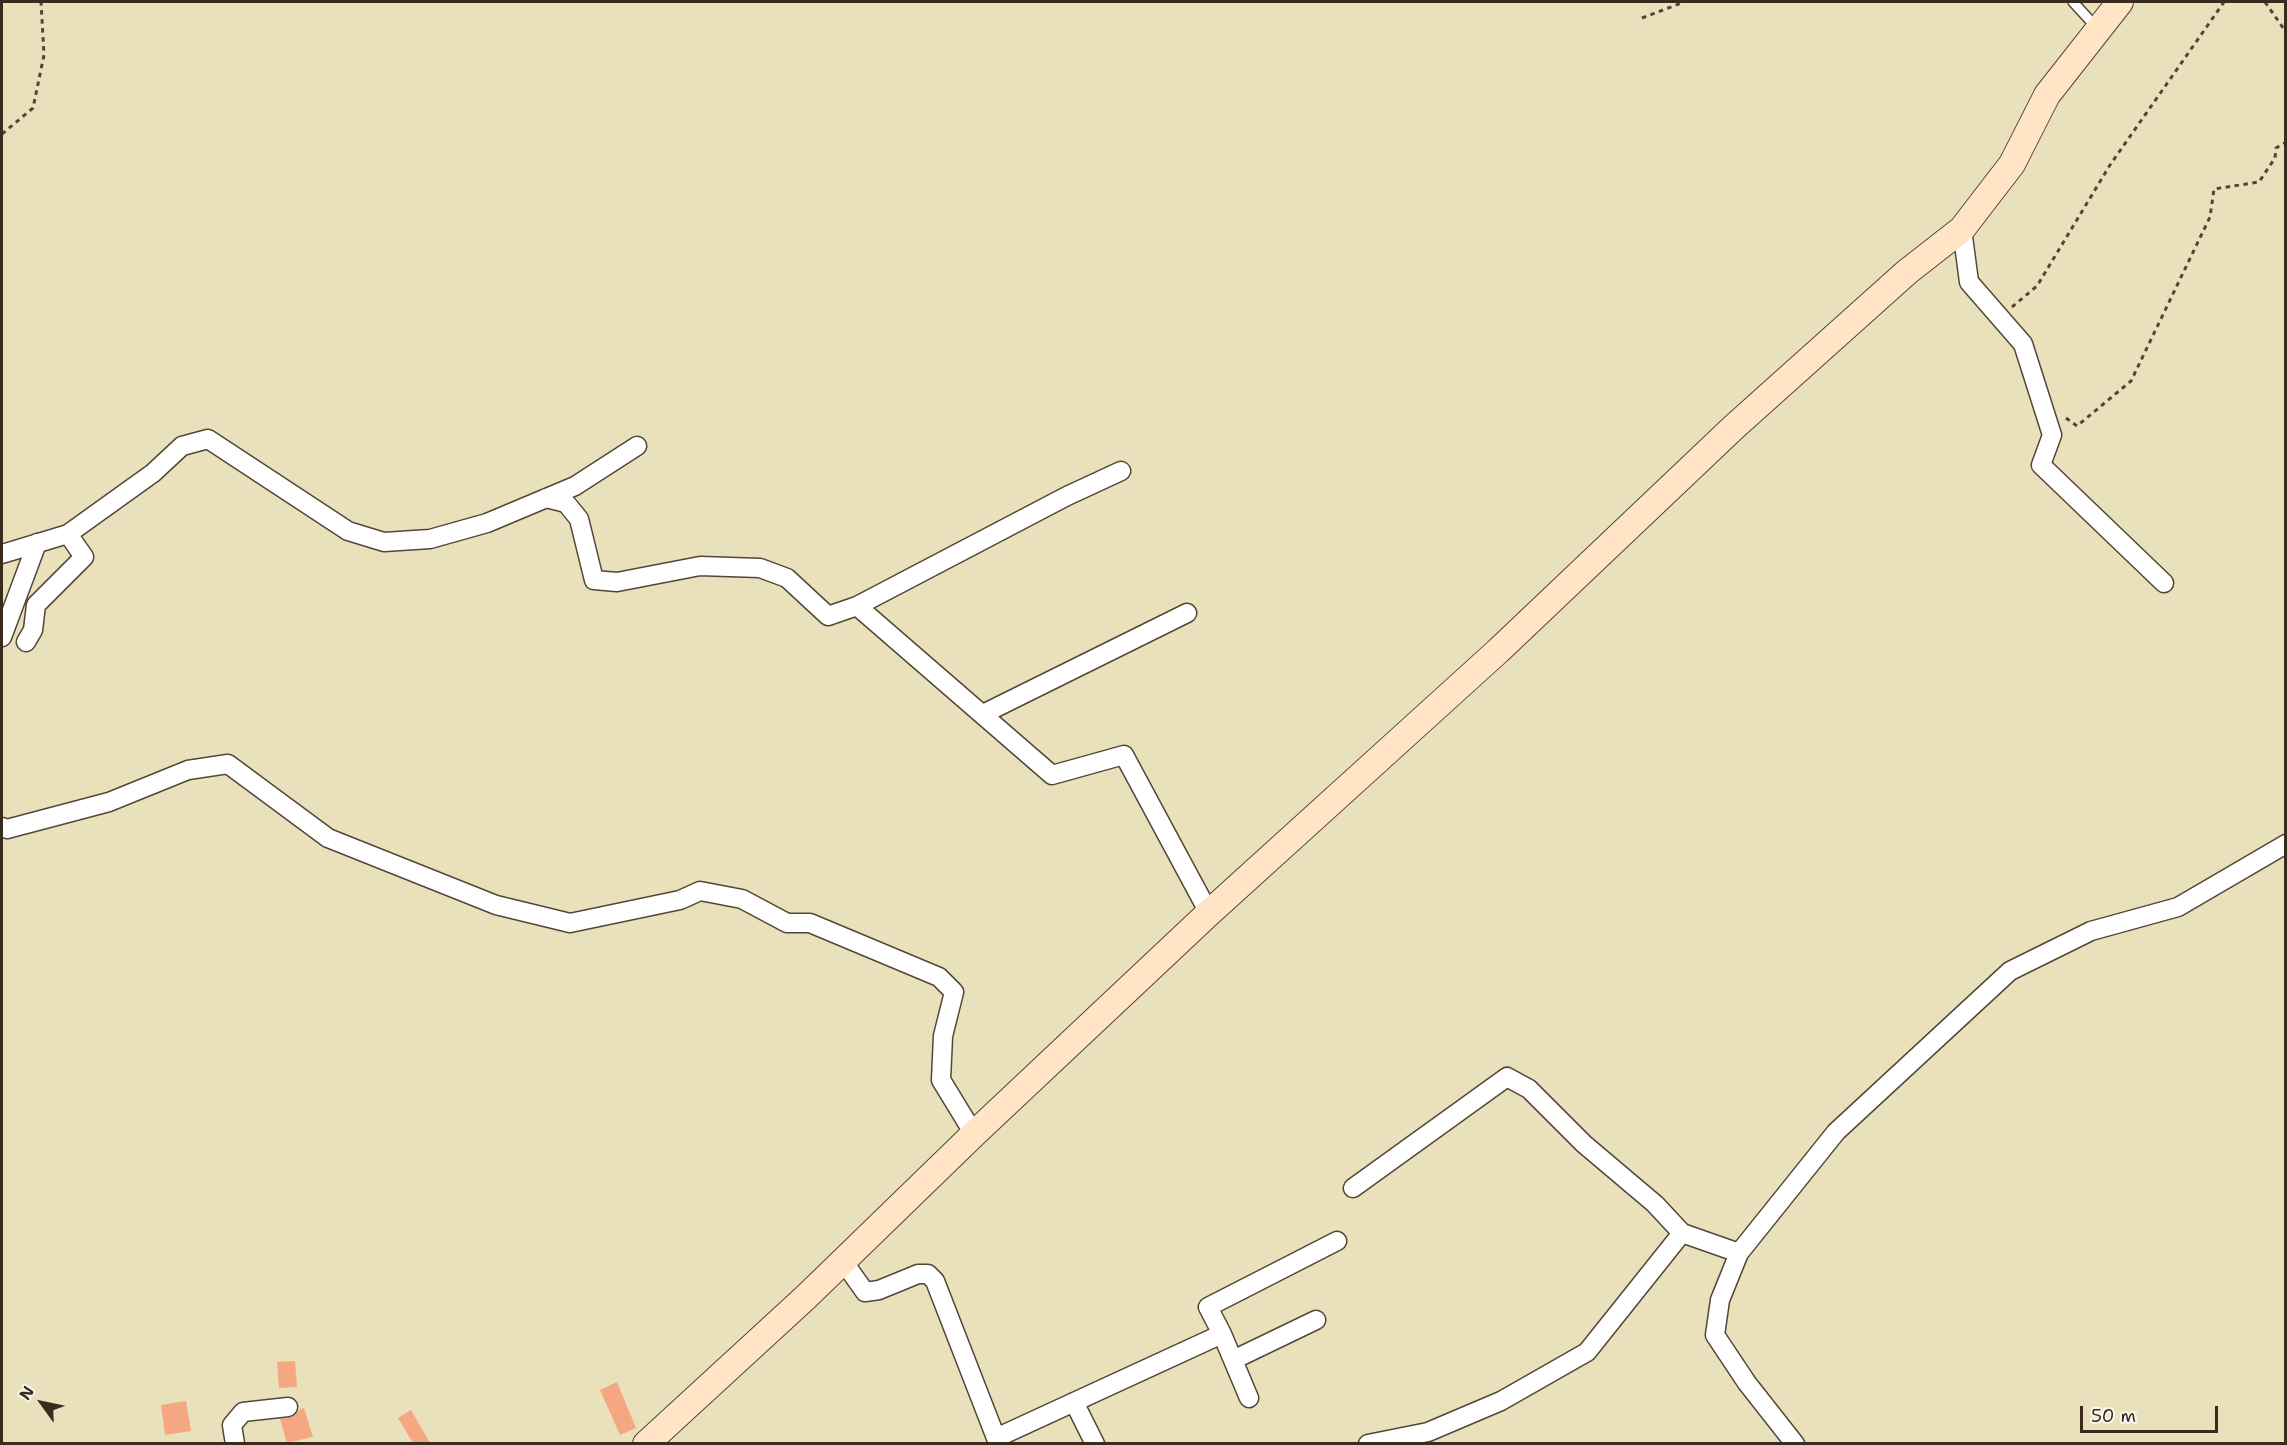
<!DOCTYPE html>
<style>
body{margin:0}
#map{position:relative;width:2287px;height:1445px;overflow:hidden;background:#e9e1bc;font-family:"Shantell Sans",sans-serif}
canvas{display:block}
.frame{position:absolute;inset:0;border:3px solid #3b2a1e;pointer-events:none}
.north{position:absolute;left:12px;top:1373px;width:60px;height:60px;-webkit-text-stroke:4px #fbf7ec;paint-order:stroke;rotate:303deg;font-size:16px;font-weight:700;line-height:24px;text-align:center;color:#3b2a1e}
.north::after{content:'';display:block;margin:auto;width:21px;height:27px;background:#3b2a1e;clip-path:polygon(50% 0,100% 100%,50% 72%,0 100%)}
.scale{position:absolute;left:2080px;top:1406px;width:138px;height:27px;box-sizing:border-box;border:3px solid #3b2a1e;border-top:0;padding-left:8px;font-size:18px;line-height:21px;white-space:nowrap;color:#3b2a1e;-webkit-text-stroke:4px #fbf7ec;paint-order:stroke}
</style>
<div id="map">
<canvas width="2287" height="1445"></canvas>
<div class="frame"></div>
<div class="north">N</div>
<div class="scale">50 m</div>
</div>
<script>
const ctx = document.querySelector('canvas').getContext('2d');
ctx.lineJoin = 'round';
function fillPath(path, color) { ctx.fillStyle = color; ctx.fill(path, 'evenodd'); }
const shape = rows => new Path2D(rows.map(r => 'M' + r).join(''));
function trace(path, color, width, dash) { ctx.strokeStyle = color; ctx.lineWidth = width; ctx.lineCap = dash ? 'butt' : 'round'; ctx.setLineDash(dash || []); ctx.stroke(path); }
const building = shape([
 [295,1361,297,1387,279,1388,277,1362],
 [617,1382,636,1428,620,1435,600,1390],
 [186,1401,191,1431,165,1435,161,1405],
 [304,1408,313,1437,287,1443,280,1419,294,1416,299,1410],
 [411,1410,430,1443,413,1443,398,1418]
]);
const path = shape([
 [2265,2,2286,32],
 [1642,18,1684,2],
 [2,134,33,108,44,55,41,2],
 [2012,307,2037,286,2110,165,2224,2],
 [2066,418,2077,426,2131,381,2210,217,2214,189,2259,182,2275,158,2276,148,2286,142]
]);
const lane = shape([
 [2073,2,2097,28]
]);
const street = shape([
 [1962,229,1969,282,2023,344,2052,435,2041,465,2164,583],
 [546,498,566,503,579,519,594,580,617,582,700,566,760,568,787,578,828,616,857,606,1067,496,1121,471],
 [2,554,68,534,153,473,182,446,208,439,348,531,384,542,430,539,487,523,575,486,637,446],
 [857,606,1052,775,1124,755,1209,913],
 [2,637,37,543],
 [26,642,33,630,36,605,84,557,68,534],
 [983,714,1187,613],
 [2,827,7,829,109,802,188,770,228,764,328,838,496,905,570,923,680,900,700,891,742,899,787,923,810,923,939,977,954,992,943,1036,941,1080,974,1134],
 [1353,1188,1507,1077,1529,1089,1584,1144,1655,1204,1682,1233,1739,1253,1836,1132,2010,971,2091,931,2178,907,2286,844],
 [1739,1253,1720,1300,1715,1335,1747,1383,1795,1444],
 [843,1261,865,1292,879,1290,918,1274,928,1274,935,1281,996,1438,1222,1334,1208,1307,1337,1241],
 [1222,1334,1249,1398],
 [1233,1360,1316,1320],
 [1074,1402,1095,1444],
 [235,1444,232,1425,243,1412,288,1407],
 [1368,1444,1428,1432,1501,1401,1587,1352,1682,1233]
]);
const secondary = shape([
 [646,1444,806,1297,974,1134,1209,913,1498,651,1734,427,1907,272,1962,229,2012,164,2047,95,2120,2]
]);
fillPath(building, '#f5a781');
trace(lane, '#554536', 12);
trace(street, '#554536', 21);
trace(secondary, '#554536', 28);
trace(path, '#554536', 3, [4.5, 4.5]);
trace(lane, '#fff', 9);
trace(street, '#fff', 18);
trace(secondary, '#ffe4c6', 26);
</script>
